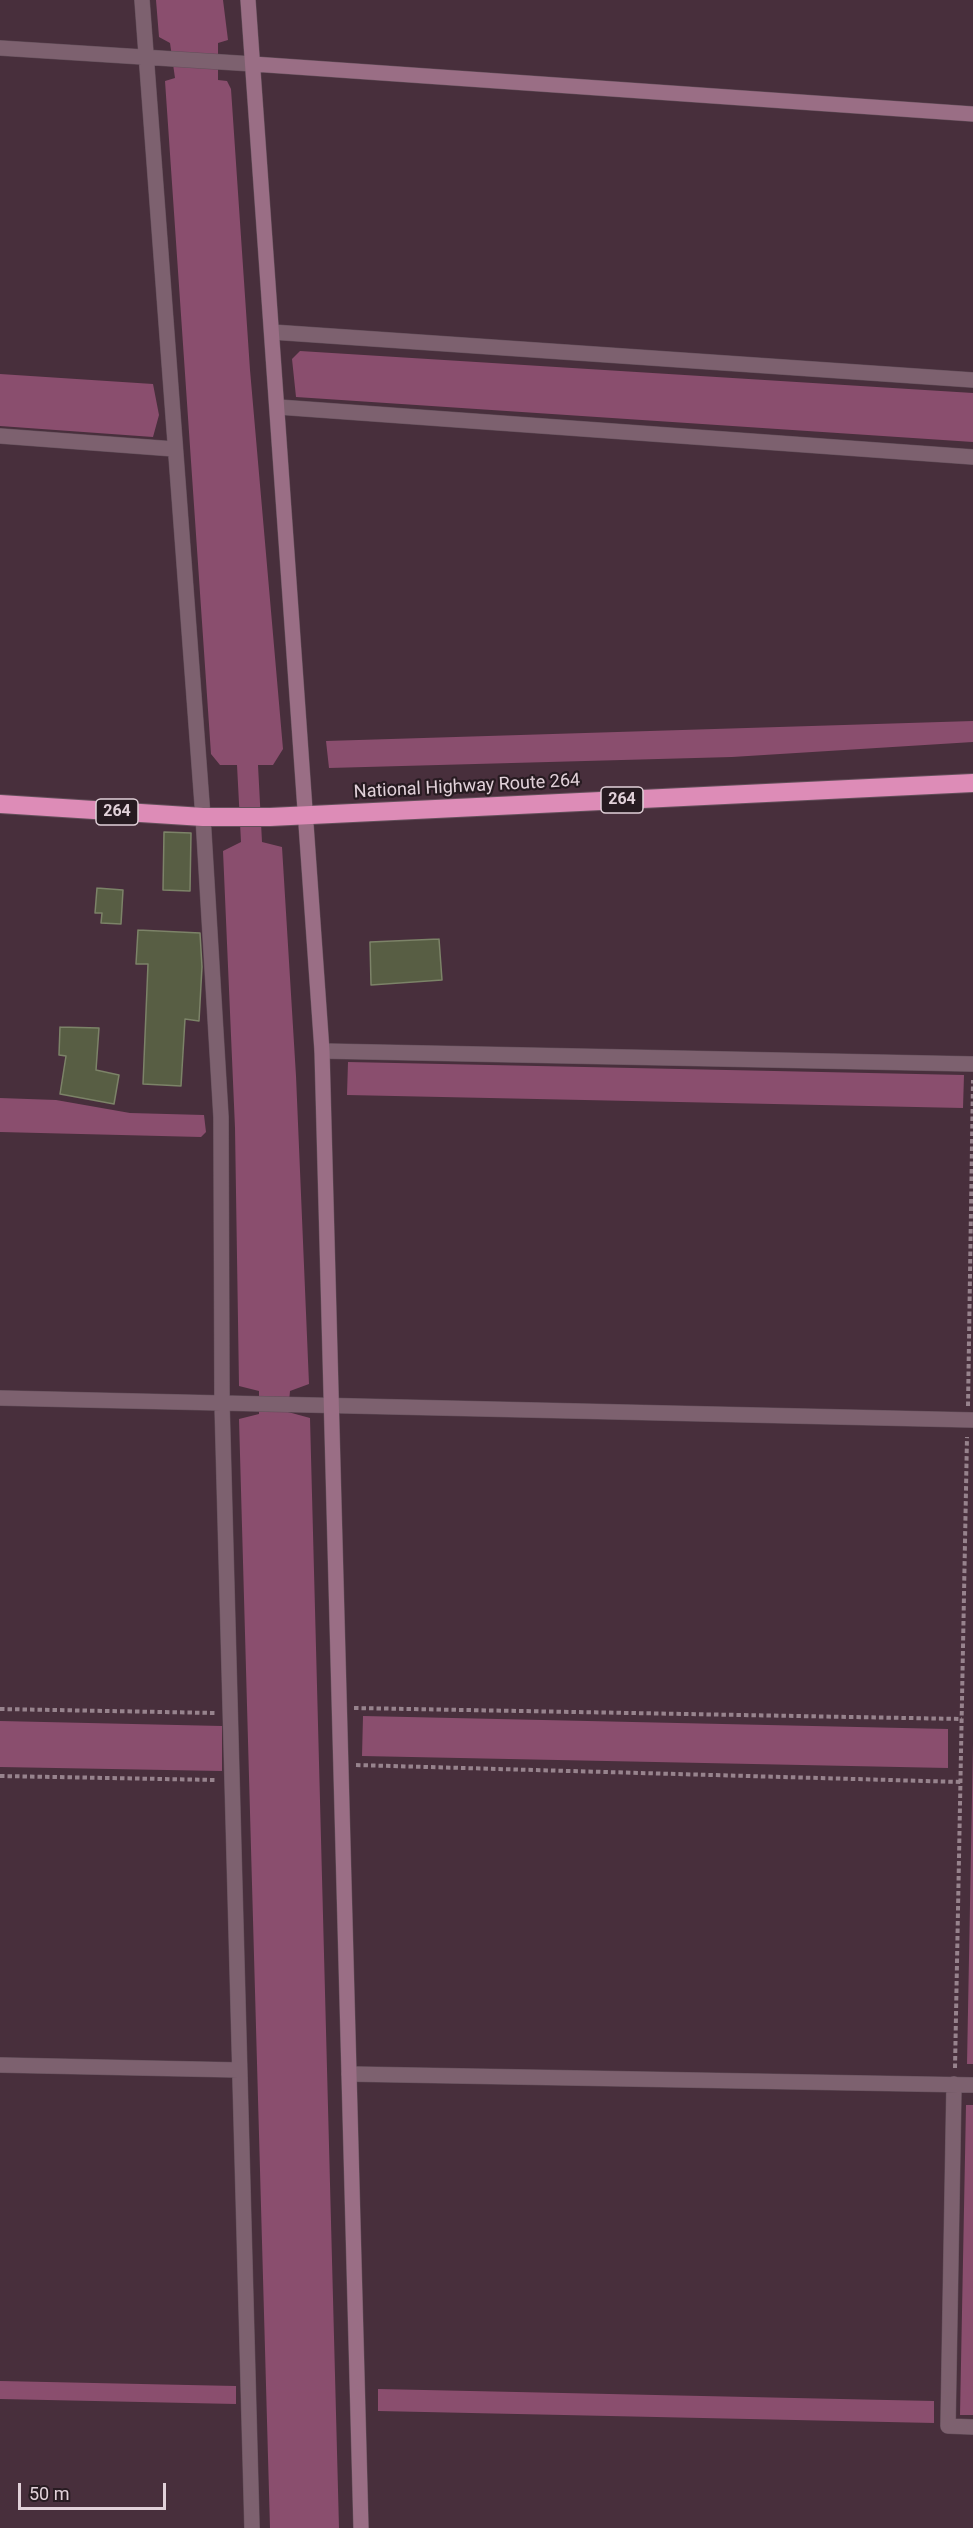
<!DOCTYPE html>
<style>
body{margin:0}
#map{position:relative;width:973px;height:2528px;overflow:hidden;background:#482f3c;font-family:Roboto,sans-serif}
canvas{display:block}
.scale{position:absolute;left:18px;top:2483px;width:148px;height:27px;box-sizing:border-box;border:3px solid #e1d1d9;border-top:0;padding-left:8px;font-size:18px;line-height:21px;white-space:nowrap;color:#e1d1d9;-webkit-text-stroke:4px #271b21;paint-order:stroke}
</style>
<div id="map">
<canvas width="973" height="2528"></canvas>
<div class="scale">50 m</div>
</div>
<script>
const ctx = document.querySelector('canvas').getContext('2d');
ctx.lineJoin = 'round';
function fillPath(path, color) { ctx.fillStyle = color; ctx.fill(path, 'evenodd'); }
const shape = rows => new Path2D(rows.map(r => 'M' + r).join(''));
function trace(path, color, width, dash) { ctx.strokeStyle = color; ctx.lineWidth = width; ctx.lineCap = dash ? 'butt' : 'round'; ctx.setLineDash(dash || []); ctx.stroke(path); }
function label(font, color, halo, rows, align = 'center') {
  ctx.font = font + ' Roboto,sans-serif'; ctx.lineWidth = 4.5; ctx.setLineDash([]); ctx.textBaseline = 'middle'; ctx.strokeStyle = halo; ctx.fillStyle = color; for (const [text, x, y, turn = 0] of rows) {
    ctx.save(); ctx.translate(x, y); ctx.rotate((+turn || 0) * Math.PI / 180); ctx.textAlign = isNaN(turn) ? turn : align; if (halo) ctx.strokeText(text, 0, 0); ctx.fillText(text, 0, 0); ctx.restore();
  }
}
const water = shape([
 [156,0,223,0,228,40,218,43,218,80,227,81,231,89,250,370,283,749,273,765,258,765,262,842,282,847,296,1076,309,1384,290,1391,288,1412,310,1418,339,2528,270,2528,239,1419,259,1414,259,1391,239,1386,235,1128,223,851,241,842,237,765,220,765,211,754,165,81,175,78,170,43,159,37],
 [300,351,973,393,973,442,296,397,292,359],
 [0,374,153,384,159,415,153,437,0,426],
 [973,721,973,742,732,757,329,768,326,741],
 [348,1062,964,1075,963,1108,347,1095],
 [0,1098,56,1100,130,1113,204,1115,206,1132,201,1137,0,1132],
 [363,1716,948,1729,948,1768,362,1756],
 [0,1721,222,1726,222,1771,0,1767],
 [973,1743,973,2064,967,2064],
 [966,2105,973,2105,973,2415,960,2415],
 [0,2381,236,2386,236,2404,0,2399],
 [378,2389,934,2401,934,2423,378,2411]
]);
const building = shape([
 [164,832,191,833,190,891,163,890,164,832],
 [97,888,123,890,121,924,101,923,102,913,95,913,97,888],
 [138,930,200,933,202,967,199,1021,185,1019,181,1086,143,1084,148,964,136,964,138,930],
 [439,939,442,980,371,985,370,942,439,939],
 [60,1027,99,1028,96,1070,119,1075,114,1104,60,1094,66,1056,59,1055,60,1027]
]);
const path = shape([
 [968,1406,973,1080],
 [354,1708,962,1719],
 [0,1709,215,1713],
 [356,1765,961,1782],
 [0,1776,216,1780],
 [955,2068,967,1437]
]);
const street = shape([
 [142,0,203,817,221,1117,222,1403,252,2528],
 [0,48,253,64],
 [272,332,973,380],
 [278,407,973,457],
 [0,436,174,449],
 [322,1051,973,1064],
 [0,1398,973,1420],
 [0,2065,239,2070],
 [349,2074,973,2085],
 [954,2084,948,2426,973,2427]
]);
const secondary = shape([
 [248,0,322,1051,361,2528],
 [253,64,973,114]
]);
const highway = shape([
 [0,804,203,817,270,817,973,783]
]);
const shields = [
 [622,800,42],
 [117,812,42]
];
const shieldNames = [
 ["264",622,800],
 ["264",117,812]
];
const streetNames = [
 ["National Highway Route 264",467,787,-3]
];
fillPath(water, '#8a4e6e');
fillPath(building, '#585e44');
trace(building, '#7c8368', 1.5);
trace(street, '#634f5a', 16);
trace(secondary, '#634f5a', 16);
trace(highway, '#634f5a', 20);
trace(path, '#97838d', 4, [4.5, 3]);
trace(street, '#7d616f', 15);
trace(secondary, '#9a6e85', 15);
trace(highway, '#dd8cb7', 18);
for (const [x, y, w] of shields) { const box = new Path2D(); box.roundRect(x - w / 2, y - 13, w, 26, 4.5); ctx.fillStyle = '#271b21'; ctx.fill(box); trace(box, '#e1d1d9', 1.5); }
label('bold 16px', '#e1d1d9', null, shieldNames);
label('18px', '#e1d1d9', '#271b21', streetNames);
</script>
